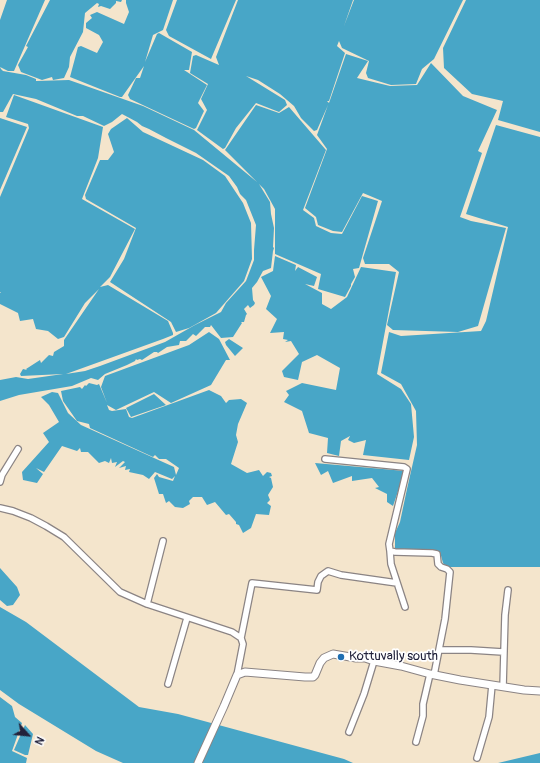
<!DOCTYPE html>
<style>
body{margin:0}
#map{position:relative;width:540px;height:763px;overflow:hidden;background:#f4e5cc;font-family:Pangolin,sans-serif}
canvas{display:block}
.north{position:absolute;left:8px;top:715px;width:40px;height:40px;-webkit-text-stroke:3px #fff;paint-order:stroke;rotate:117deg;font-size:11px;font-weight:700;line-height:16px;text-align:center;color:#22223b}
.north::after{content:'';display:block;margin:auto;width:14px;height:18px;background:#22223b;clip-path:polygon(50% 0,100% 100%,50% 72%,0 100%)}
</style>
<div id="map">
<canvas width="540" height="763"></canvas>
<div class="north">N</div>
</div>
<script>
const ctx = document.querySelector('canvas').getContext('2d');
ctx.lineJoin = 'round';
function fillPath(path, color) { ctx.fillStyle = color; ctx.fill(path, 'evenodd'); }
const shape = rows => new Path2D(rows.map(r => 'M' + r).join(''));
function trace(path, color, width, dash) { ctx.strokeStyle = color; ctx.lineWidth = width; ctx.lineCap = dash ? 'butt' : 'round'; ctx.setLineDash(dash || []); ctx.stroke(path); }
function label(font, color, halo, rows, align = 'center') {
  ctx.font = font + ' Pangolin,sans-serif'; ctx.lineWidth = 3.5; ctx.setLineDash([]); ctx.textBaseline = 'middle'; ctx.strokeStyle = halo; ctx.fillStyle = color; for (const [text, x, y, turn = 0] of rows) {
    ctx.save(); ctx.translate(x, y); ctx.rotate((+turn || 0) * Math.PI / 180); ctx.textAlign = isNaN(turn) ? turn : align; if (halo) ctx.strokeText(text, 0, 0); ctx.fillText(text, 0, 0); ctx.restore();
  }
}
const water = shape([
 [7,0,45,0,14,71,8,71,0,67,1,69,3,71,26,75,36,79,36,81,69,80,143,106,194,130,257,182,225,150,256,105,279,113,289,107,326,150,303,210,314,218,316,226,331,233,342,234,362,196,378,201,359,268,353,269,355,277,351,284,351,286,345,297,318,289,321,274,275,254,275,209,264,189,259,184,270,202,271,214,274,228,273,247,274,248,273,251,271,268,263,271,257,282,252,288,253,300,255,303,254,305,250,308,248,305,244,309,247,314,246,315,244,322,241,322,242,323,233,337,221,338,211,325,210,327,205,327,196,336,193,334,186,341,180,341,179,345,167,347,158,353,157,352,154,352,142,360,140,359,137,360,136,359,135,361,127,365,105,374,98,380,91,378,72,386,19,395,0,401,0,380,16,377,28,379,63,374,21,376,20,374,23,369,27,370,26,369,40,360,41,363,49,355,53,356,54,352,64,346,64,340,99,289,85,303,64,337,58,339,48,331,36,329,33,319,20,321,18,313,0,304,0,293,1,292,0,292,0,197,29,128,28,124,6,117,14,95,103,127,98,158,82,199,135,229,110,277,100,287,108,285,168,321,173,333,173,335,163,339,66,374,85,371,100,366,165,342,195,325,221,312,226,303,246,281,254,260,254,250,256,225,246,200,240,194,237,187,229,176,196,153,166,138,149,129,142,126,137,122,122,114,112,122,104,126,83,116,77,116,36,99,13,94,3,112,0,112,0,20],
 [50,0,122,0,121,2,116,1,116,3,110,9,101,6,98,7,99,4,97,3,85,13,83,32,70,57,69,67,64,78,53,80,52,77,42,80,21,72,18,65,28,47,26,46],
 [126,0,173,0,163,30,153,35,145,62,157,34,159,33,192,52,189,70,184,70,207,85,198,103,204,111,196,128,194,129,130,99,128,95,136,78,140,78,144,66,122,97,120,97,70,77,78,47,81,46,97,53,103,42,99,35,86,28,86,23,92,18,90,15,97,12,124,24,129,12,126,3],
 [177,0,236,0,211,59,169,36,166,30],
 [238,0,353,0,344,26,354,0,463,0,434,59,422,69,416,84,391,85,368,78,366,73,369,61,342,48,339,41,337,46,345,53,329,101,327,101,329,103,346,54,368,61,357,78,390,86,417,85,431,63,463,96,497,110,478,151,482,153,460,217,471,221,506,228,478,326,458,332,393,330,387,325,399,272,389,264,365,264,363,258,382,201,363,193,342,232,333,231,318,225,316,217,305,208,327,149,317,135,328,105,317,130,314,131,301,118,294,106,280,94,258,80,246,76,285,100,287,105,279,112,256,103,236,128,225,148,223,149,197,130,207,110,201,99,208,84,190,73,193,56,196,55,219,65,216,57],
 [466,0,540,0,540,132,498,120,503,101,472,94,444,68,443,48],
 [0,118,27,127,0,190],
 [127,118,143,132,203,160,225,176,243,203,251,223,252,259,244,281,216,313,189,328,176,332,171,322,110,282,124,259,136,228,86,199,85,195,100,160,108,160,114,152,108,134,111,129],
 [496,125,540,137,540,567,446,567,443,563,440,552,432,550,395,550,395,533,400,522,407,489,417,445,416,411,401,384,381,373,389,332,401,336,481,331,486,321,508,227,466,214],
 [275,256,296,265,295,271,298,267,317,277,314,286,305,284,322,293,322,304,331,309,347,297,361,267,396,272,377,374,401,389,411,404,414,437,409,460,363,455,366,440,354,443,348,440,350,436,341,441,339,456,327,453,328,438,309,433,302,411,284,402,289,395,286,391,302,383,336,390,340,368,317,355,302,362,298,380,284,377,282,371,299,354,291,341,285,342,288,340,283,339,284,332,270,333,277,319,266,309,271,296,261,277,273,271],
 [209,332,219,339,230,360,226,360,211,385,171,403,154,392,116,410,107,405,109,410,112,411,126,409,129,417,132,418,209,390,221,396,226,403,229,400,241,399,247,403,238,424,236,435,238,442,231,464,247,473,259,470,263,476,267,472,271,473,272,476,269,477,271,478,273,487,268,495,270,500,267,503,271,506,269,515,256,514,251,528,243,533,239,525,236,524,236,522,229,514,226,515,215,502,207,505,202,497,193,497,189,501,190,504,183,508,175,507,169,501,166,503,163,494,159,494,154,478,157,474,159,477,173,481,175,476,172,479,155,472,149,479,143,475,129,472,130,469,125,470,126,466,119,468,125,462,123,461,115,467,117,462,112,463,111,458,109,463,105,461,99,463,88,452,81,452,80,448,77,451,62,446,44,472,36,468,43,474,37,483,23,480,22,472,49,442,43,433,59,422,49,405,41,397,52,392,58,393,68,413,81,425,174,467,176,475,179,468,166,459,159,459,155,455,153,457,90,428,89,424,77,421,63,401,61,391,80,387,82,389,85,385,86,386,89,383,97,385,99,384,107,403,101,387,105,376,189,345],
 [229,339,243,348,235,356,226,345,225,342],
 [154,394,166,405,131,417,126,408],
 [315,463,405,471,393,506,387,502,387,494,375,488,379,487,372,478,352,481,352,476,333,483,328,471,321,475],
 [0,568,17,587,20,595,13,605,7,606,0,600],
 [0,607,26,622,139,707,178,714,344,759,353,763,123,763,96,751,19,704,0,690],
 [0,697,12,706,15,717,22,723,12,751,27,758,26,763,0,763],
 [25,725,33,734,28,755,25,755,14,750],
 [540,753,540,763,498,763]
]);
const minor = shape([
 [325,459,404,467,407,469,389,544,390,551,395,552,432,553,437,554,438,564,441,567,447,569,450,572,445,619,434,675],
 [0,482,2,475,18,449],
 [0,508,13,511,31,518,46,526,64,537,120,592,147,604,232,632,241,638,243,644,237,675],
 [390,551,391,564,405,607],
 [147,604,163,541],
 [241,638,252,583,317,590,318,582,321,576,328,571,341,575,397,583],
 [439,650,471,650,503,652],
 [168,684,187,618],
 [503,687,505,615,508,590],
 [349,732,364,694,374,661],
 [416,742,423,716,423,704,430,674],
 [477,758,489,717,492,685]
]);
const major = shape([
 [198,763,224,706,237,675,245,672,305,677,313,677,315,675,320,663,324,658,333,654,356,658,365,658,374,661,401,666,430,674,460,680,524,690,540,691]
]);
const markers = [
 [341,657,4,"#1f6fb2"]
];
const poiNames = [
 ["Kottuvally south",349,657]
];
fillPath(water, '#48a6c7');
trace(minor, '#8b8484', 8);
trace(major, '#8b8484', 9);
trace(minor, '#fff', 5.5);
trace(major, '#fff', 7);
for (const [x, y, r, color] of markers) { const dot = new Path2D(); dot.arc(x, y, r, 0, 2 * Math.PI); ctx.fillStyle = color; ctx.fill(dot); trace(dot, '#fff', 1.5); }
label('13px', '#22223b', '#fff', poiNames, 'left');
</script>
